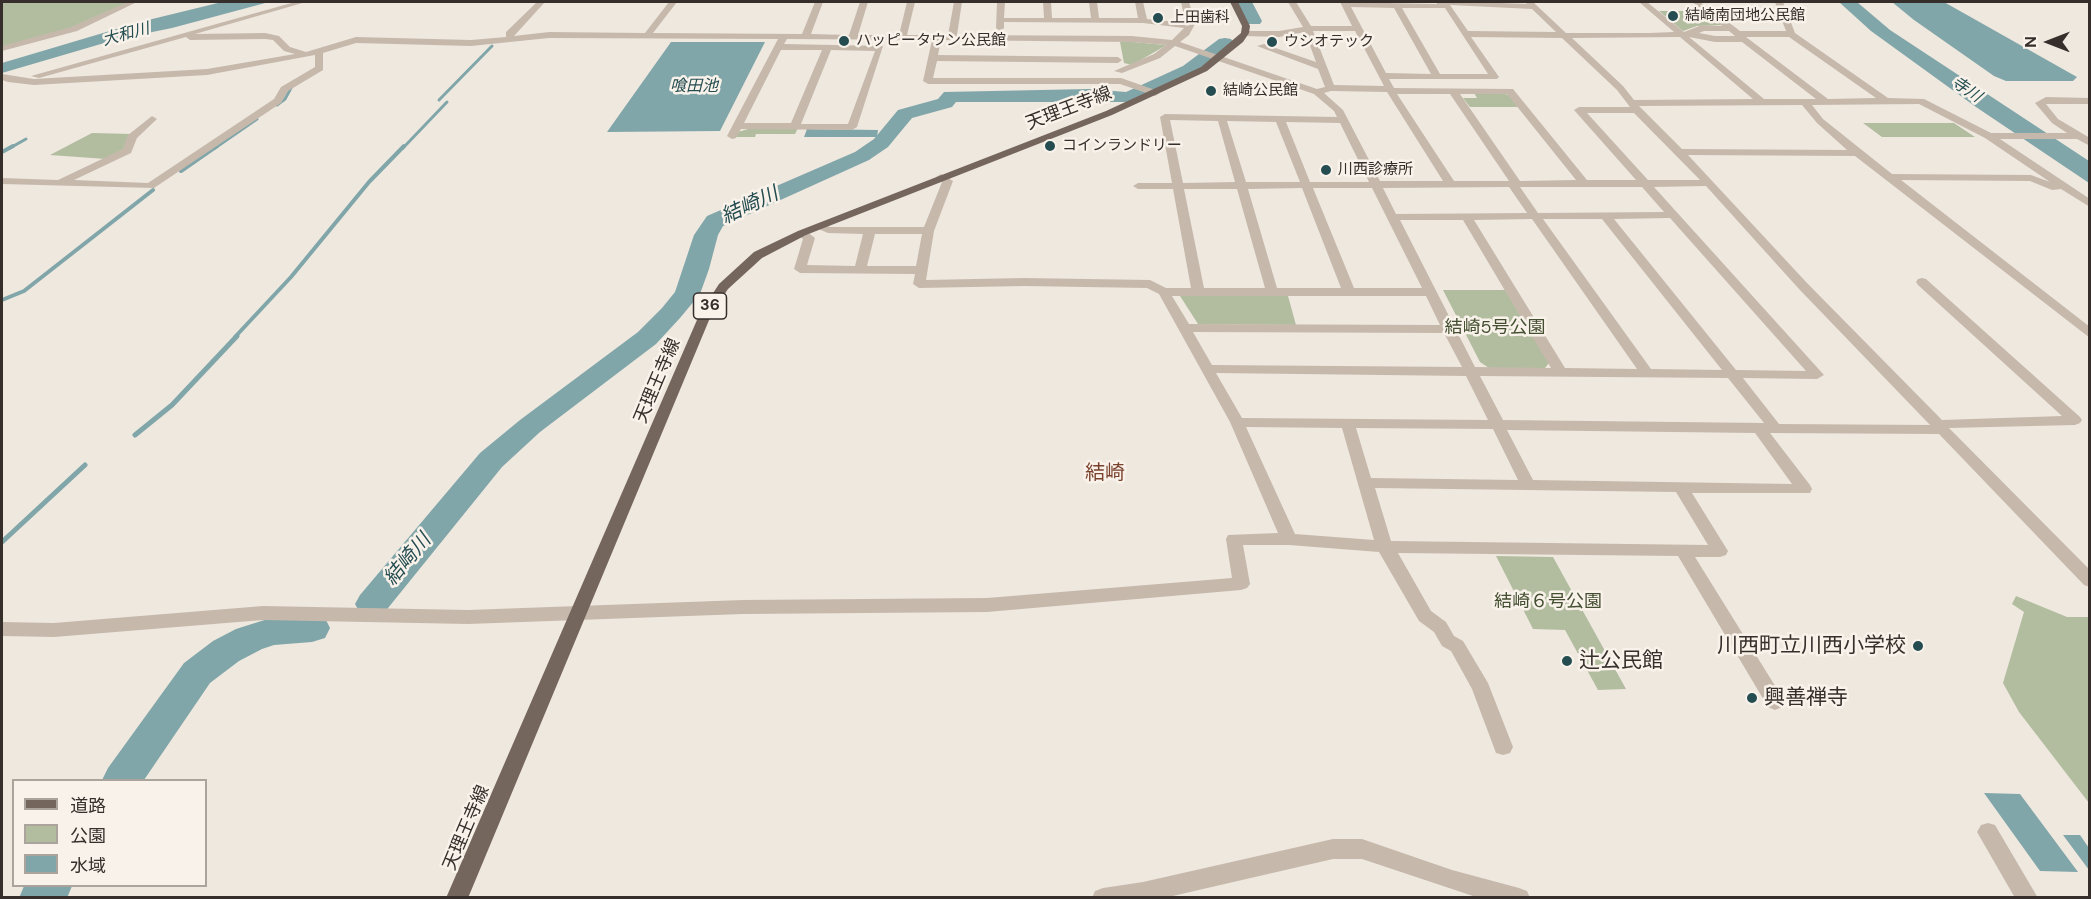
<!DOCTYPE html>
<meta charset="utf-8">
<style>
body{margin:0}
#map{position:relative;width:2091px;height:899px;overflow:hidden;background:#efe8df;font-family:"DM Sans","Noto Sans JP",sans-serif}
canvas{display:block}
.frame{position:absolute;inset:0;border:3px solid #352e2a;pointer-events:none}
.legend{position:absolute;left:12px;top:779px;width:195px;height:108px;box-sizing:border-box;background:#f8f2ea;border:2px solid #aaa49d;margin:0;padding:8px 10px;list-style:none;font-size:18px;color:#352e2a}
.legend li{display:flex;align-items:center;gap:12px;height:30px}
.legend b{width:30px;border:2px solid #aaa49d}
.north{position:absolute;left:2019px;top:12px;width:60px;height:60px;-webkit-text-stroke:4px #f8f2ea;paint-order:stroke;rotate:270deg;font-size:16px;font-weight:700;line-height:24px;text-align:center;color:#352e2a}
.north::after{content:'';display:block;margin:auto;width:21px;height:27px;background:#352e2a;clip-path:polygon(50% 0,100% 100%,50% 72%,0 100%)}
</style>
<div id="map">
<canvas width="2091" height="899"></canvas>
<div class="frame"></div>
<ul class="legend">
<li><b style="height:8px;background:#75665d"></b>道路</li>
<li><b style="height:16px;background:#b2bda0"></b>公園</li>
<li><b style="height:16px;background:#81a6a9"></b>水域</li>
</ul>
<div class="north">N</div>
</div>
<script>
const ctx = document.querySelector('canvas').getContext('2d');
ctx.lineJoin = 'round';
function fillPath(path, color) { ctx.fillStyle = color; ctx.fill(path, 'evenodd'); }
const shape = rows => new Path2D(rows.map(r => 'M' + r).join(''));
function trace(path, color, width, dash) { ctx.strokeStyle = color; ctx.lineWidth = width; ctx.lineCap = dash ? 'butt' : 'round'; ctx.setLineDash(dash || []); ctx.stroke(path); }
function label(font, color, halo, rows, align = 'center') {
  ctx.font = font + ' "DM Sans","Noto Sans JP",sans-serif'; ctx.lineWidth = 5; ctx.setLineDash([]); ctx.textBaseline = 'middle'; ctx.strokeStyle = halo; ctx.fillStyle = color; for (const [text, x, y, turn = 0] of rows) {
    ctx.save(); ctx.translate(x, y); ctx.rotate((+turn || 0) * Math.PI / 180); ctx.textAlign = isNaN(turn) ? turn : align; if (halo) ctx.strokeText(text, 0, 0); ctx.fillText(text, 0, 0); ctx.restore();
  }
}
const green = shape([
 [2,2,130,2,70,28,2,48],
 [1659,11,1705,11,1722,25,1697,26,1683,31],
 [1123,41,1165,45,1165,46,1132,65,1124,63,1120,42],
 [1474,93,1501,93,1509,95,1518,107,1470,107,1463,98,1477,98],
 [1863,123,1954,123,1975,137,1882,137],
 [798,128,795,134,756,134,755,137,736,137,738,132,748,129],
 [92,133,132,134,122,153,106,159,50,155],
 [1443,290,1506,290,1549,363,1545,368,1489,368,1480,362],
 [1180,296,1288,296,1296,325,1198,324],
 [1496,556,1553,557,1626,689,1598,690,1565,630,1533,629],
 [2016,596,2067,617,2089,617,2089,803,2019,712,2003,683,2024,612,2012,604]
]);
const water = shape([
 [222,2,269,2,172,28,118,39,2,73,2,63,140,22],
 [1839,2,1857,2,1890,30,2089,161,2089,183,1976,107,1871,31],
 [1892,2,1944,2,2077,77,2073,81,2006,81,1994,76,1914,20],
 [671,42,765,42,720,131,607,132],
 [807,129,878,130,877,137,804,137],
 [1984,793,2020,794,2078,872,2040,871],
 [2063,835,2080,835,2089,848,2089,870]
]);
const streamFar2 = shape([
 [439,100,492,46],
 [277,105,285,99,291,88],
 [10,148,26,139],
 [215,148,257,119],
 [403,148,447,102]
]);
const streamFar1 = shape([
 [2,152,13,146],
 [181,171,217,146],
 [2,300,24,291,153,190],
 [235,337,291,277,369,182,404,146]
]);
const stream = shape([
 [135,435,172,405,237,336],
 [2,542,85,465]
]);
const river = shape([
 [1236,2,1252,2,1262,21,1260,24,1248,24,1236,2],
 [1225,38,1231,39,1234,43,1231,47,1195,74,1136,102,956,102,952,107,912,118,888,147,869,160,723,226,718,235,709,269,700,294,680,318,656,344,540,432,502,467,384,613,372,617,360,613,355,604,360,595,480,453,520,420,638,332,662,308,675,292,694,235,707,216,855,152,874,139,898,110,938,99,944,92,1089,89,1126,92,1183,66,1219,39,1225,38],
 [312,614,325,618,330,628,325,638,312,642,274,645,262,649,239,661,210,683,144,780,102,780,108,768,184,663,213,641,236,629,274,617,312,614],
 [24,886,72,886,67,898,19,898,24,886]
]);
const minor = shape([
 [128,2,137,2,77,31,2,51,2,46,71,27,128,2],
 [295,2,306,2,195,34,265,33,279,36,290,47,306,52,356,37,471,40,506,37,506,32,537,2,545,2,514,36,549,32,645,33,669,2,677,2,653,33,802,34,815,2,823,2,811,34,849,35,860,2,868,2,858,35,899,35,907,2,915,2,907,35,948,35,954,2,962,2,957,35,1132,36,1172,40,1184,28,1143,23,1004,22,1004,28,1000,31,996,28,997,2,1005,2,1004,18,1044,18,1043,2,1051,2,1052,18,1091,18,1089,2,1097,2,1099,18,1138,18,1135,2,1143,2,1147,19,1186,23,1181,2,1189,2,1195,21,1194,26,1189,35,1180,42,1317,89,1325,87,1318,69,1257,46,1264,44,1316,62,1305,32,1279,37,1245,36,1241,33,1242,31,1279,31,1303,27,1288,2,1296,2,1311,26,1352,26,1340,2,1437,4,1436,2,1476,2,1527,4,1525,2,1533,2,1566,33,1649,33,1674,32,1639,2,1647,2,1684,32,1702,25,1722,26,1692,2,1700,2,1716,14,1779,14,1775,2,1783,2,1795,33,1888,98,1924,99,1991,133,2067,133,2052,123,2035,103,2046,97,2090,98,2090,104,2046,104,2058,119,2090,138,2090,146,2077,139,2000,139,2090,199,2090,207,2061,189,2052,190,2030,181,1901,180,2090,327,2090,338,1855,156,1688,155,1807,283,1942,420,2062,416,1918,285,1916,282,1918,279,1922,278,1926,279,2080,417,2082,420,2080,423,2075,425,1949,428,2090,570,2090,587,2084,585,1939,434,1770,433,1810,485,1812,489,1810,493,1692,493,1728,551,1726,555,1720,557,1695,557,1782,697,1784,702,1782,707,1775,710,1768,707,1678,556,1398,553,1431,611,1446,622,1454,636,1463,641,1488,683,1513,747,1510,753,1503,755,1496,753,1472,689,1451,651,1442,646,1434,632,1419,621,1379,552,1289,545,1243,545,1250,584,1247,588,1241,590,987,612,743,614,468,624,263,620,54,637,2,636,2,622,54,623,263,606,468,610,743,600,987,598,1232,578,1226,539,1228,535,1278,533,1230,422,1159,294,1147,288,1024,286,919,288,913,284,915,274,800,273,794,269,803,239,796,233,798,231,806,231,815,238,807,265,855,266,863,234,828,233,816,228,816,224,820,223,830,227,924,227,942,182,936,177,941,174,953,181,934,231,926,280,1024,278,1150,280,1166,288,1191,288,1173,189,1138,189,1133,186,1138,183,1172,183,1160,117,1165,114,1337,117,1334,111,1314,94,1175,46,1160,58,1122,73,1114,71,1154,54,1166,45,1132,42,941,40,938,55,1118,57,1122,60,1118,63,937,61,933,78,1121,78,1158,91,1160,93,1155,96,1120,84,928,84,923,81,932,40,787,39,784,44,883,46,857,127,852,130,741,129,736,138,732,139,727,136,778,39,549,38,471,46,356,43,323,53,323,70,288,91,281,103,154,188,2,184,2,178,58,180,123,149,128,135,152,116,157,119,137,138,131,153,74,180,148,183,274,99,281,87,315,67,315,55,207,75,34,85,8,82,2,80,2,74,34,79,207,69,295,54,284,51,273,40,265,39,190,40,186,37,39,78,31,76,295,2],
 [1450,5,1532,9,1556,32,1468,31,1450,5],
 [1351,7,1394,8,1431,74,1386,73,1351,7],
 [1402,8,1445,8,1488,74,1440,74,1402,8],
 [1723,18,1781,18,1786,31,1740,31,1723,18],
 [1313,31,1355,31,1384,86,1334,85,1313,31],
 [1704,31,1729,31,1735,36,1715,36,1699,33,1704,31],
 [1471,37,1562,38,1617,90,1630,107,1579,107,1574,110,1636,180,1587,180,1513,89,1394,88,1389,79,1497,79,1499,77,1471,37],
 [1680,37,1753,99,1634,100,1623,86,1572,38,1680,37],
 [1689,37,1715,42,1742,42,1816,99,1764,99,1689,37],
 [1746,37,1789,37,1876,98,1828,99,1746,37],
 [781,50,822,50,791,123,744,123,781,50],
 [831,50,875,51,848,124,801,124,831,50],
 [1331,91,1387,92,1443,181,1380,181,1343,110,1324,93,1331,91],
 [1397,94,1450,94,1509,181,1454,181,1397,94],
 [1460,94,1507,94,1576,180,1520,181,1460,94],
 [1919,104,1985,138,2050,182,2031,175,1892,174,1823,119,1812,105,1919,104],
 [1802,105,1817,123,1847,150,1682,149,1639,106,1802,105],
 [1587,113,1634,113,1700,180,1648,180,1587,113],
 [1170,120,1218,121,1235,182,1183,183,1170,120],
 [1227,121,1276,122,1300,182,1246,182,1227,121],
 [1286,122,1340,123,1369,182,1310,182,1286,122],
 [1706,186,1799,289,1930,425,1779,424,1743,378,1817,379,1824,375,1654,187,1706,186],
 [1509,187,1527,213,1396,214,1383,188,1509,187],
 [1520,187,1642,187,1664,212,1538,213,1520,187],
 [1302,188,1341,288,1277,288,1248,189,1302,188],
 [1313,188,1372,188,1422,288,1354,288,1313,188],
 [1184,189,1237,189,1265,288,1204,288,1184,189],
 [1670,218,1806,371,1736,370,1614,219,1670,218],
 [1532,219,1637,369,1565,368,1474,220,1532,219],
 [1543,219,1602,219,1722,370,1651,369,1543,219],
 [1400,220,1463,220,1551,368,1475,367,1400,220],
 [875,234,922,234,916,266,867,266,875,234],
 [1172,296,1426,296,1440,325,1189,324,1172,296],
 [1193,332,1444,333,1462,367,1212,365,1193,332],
 [1216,373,1466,376,1488,420,1242,418,1216,373],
 [1480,376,1728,378,1764,423,1503,420,1480,376],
 [1246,427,1342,428,1374,540,1295,534,1246,427],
 [1356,428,1493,429,1518,480,1371,478,1356,428],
 [1507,430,1755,433,1792,484,1533,480,1507,430],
 [1375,488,1676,492,1708,545,1391,541,1375,488],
 [1988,823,1995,825,2038,898,2015,898,1977,832,1981,825,1988,823],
 [1333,839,1362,839,1452,870,1519,888,1527,891,1530,898,1479,898,1362,859,1333,859,1164,898,1092,898,1095,891,1103,888,1143,882,1333,839]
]);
const major = shape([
 [1230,2,1238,2,1250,26,1249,33,1243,42,1207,71,1112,115,806,235,762,258,728,289,712,313,468,898,446,898,700,313,719,284,754,252,798,231,1106,111,1201,67,1241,33,1242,26,1230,2]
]);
const markers = [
 [1673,16,6,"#254d51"],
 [1158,18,6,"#254d51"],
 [844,41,6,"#254d51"],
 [1272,42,6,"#254d51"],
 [1211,91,6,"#254d51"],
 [1050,146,6,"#254d51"],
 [1326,170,6,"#254d51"],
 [1918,646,6,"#254d51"],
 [1567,661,6,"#254d51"],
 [1752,698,6,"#254d51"]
];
const farPoinames = [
 ["結崎南団地公民館",1685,16],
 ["上田歯科",1170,18],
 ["ハッピータウン公民館",856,41],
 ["ウシオテック",1284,42],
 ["結崎公民館",1223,91],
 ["コインランドリー",1062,146],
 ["川西診療所",1338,170]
];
const farWaternames = [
 ["大和川",126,35,-15],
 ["喰田池",694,87],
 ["寺川",1966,90,34]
];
const shields = [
 [710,306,33]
];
const shieldNames = [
 ["36",710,306]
];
const streetNames = [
 ["天理王寺線",1069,109,-21],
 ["天理王寺線",658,381,-67],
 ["天理王寺線",467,828,-67]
];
const parkNames = [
 ["結崎5号公園",1495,328],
 ["結崎６号公園",1548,602]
];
const waterNames = [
 ["結崎川",750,206,-25],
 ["結崎川",408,560,-50]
];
const neighbourhoodNames = [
 ["結崎",1105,474]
];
const nearPoinames = [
 ["川西町立川西小学校",1906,646,"right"],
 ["辻公民館",1579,661],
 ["興善禅寺",1764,698]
];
fillPath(green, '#b2bda0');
fillPath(water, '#81a6a9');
trace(streamFar2, '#81a6a9', 3);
trace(streamFar1, '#81a6a9', 4);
trace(stream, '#81a6a9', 5);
fillPath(river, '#81a6a9');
fillPath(minor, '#c6b9ac');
fillPath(major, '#75665d');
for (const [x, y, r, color] of markers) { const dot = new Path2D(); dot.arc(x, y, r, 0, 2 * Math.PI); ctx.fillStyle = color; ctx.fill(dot); trace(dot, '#f8f2ea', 2); }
label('15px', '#352e2a', '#f8f2ea', farPoinames, 'left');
label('italic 16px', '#254d51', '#f8f2ea', farWaternames);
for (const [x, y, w] of shields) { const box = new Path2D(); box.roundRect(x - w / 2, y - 13, w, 26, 4.5); ctx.fillStyle = '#f8f2ea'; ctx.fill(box); trace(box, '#352e2a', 1.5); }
label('bold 16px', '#352e2a', null, shieldNames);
label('18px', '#352e2a', '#f8f2ea', streetNames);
label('18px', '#445031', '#f8f2ea', parkNames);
label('italic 20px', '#254d51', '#f8f2ea', waterNames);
label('20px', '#7a412d', '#f8f2ea', neighbourhoodNames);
label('21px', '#352e2a', '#f8f2ea', nearPoinames, 'left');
</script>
